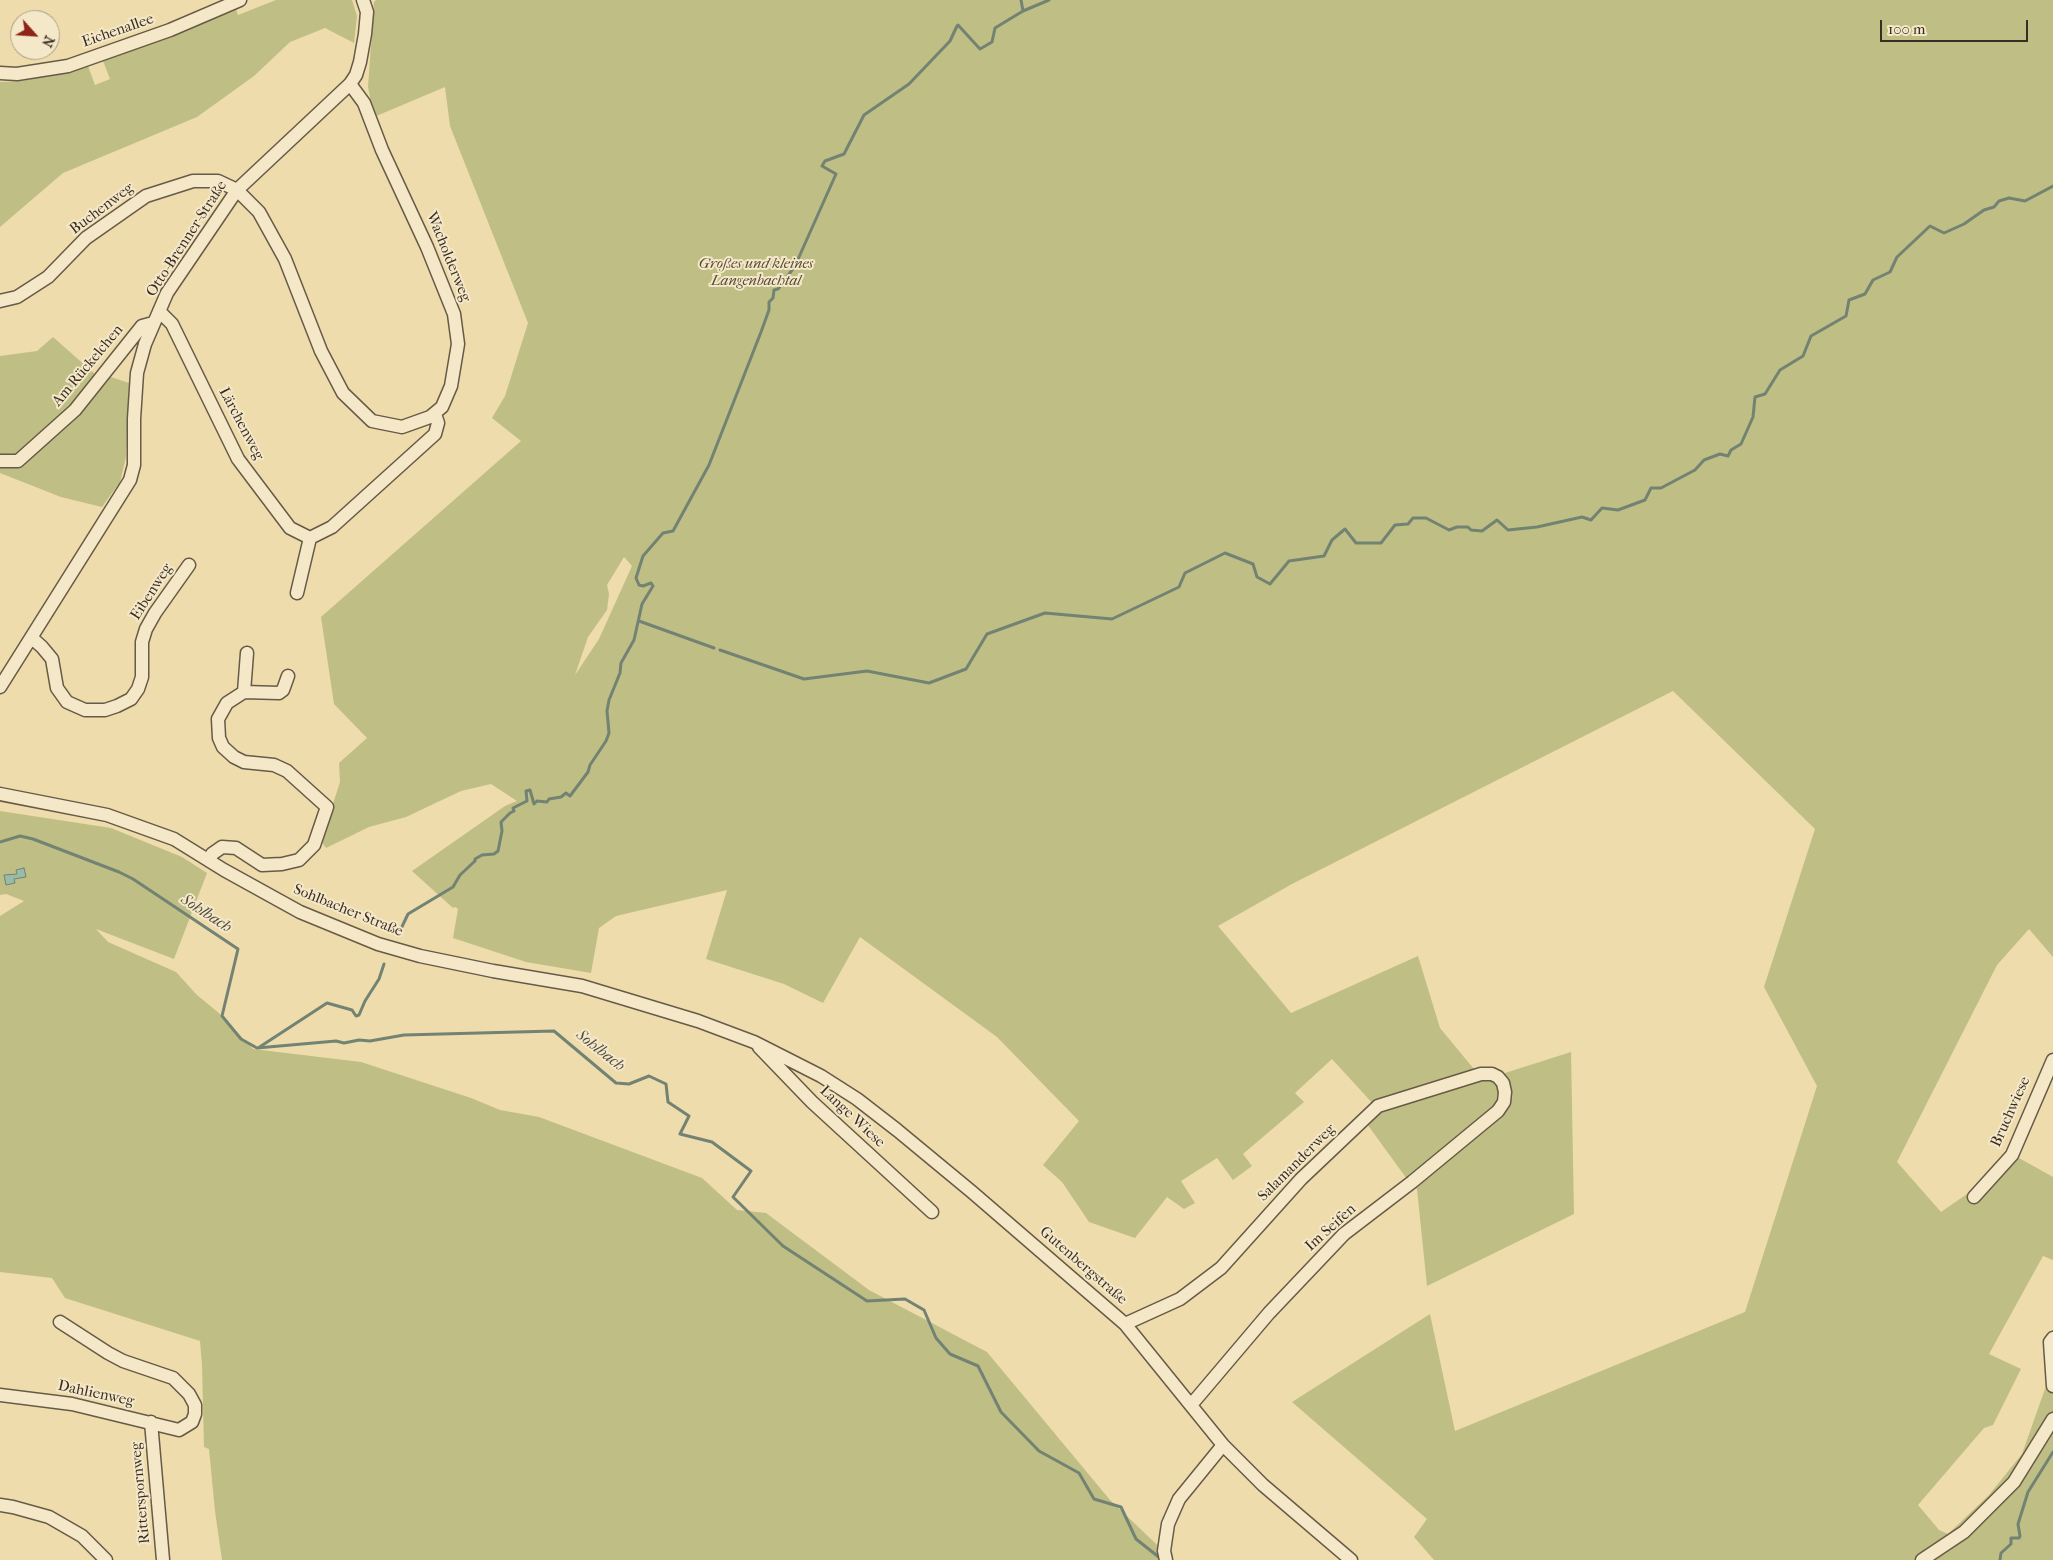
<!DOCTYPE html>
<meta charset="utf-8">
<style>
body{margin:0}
#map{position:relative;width:2053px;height:1560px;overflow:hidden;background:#eedcac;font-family:"IM FELL French Canon",serif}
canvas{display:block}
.north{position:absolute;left:10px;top:10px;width:50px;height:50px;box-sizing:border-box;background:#f4e8c9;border:1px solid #aa9e87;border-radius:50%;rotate:116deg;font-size:14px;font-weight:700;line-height:20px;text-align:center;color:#3a2e24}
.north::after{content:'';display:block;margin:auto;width:18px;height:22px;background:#8f2418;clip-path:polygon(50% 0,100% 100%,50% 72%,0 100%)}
.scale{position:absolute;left:1880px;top:20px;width:148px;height:22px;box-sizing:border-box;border:2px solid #3a2e24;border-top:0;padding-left:6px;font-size:15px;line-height:18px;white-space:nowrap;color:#3a2e24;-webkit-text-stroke:4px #f4e8c9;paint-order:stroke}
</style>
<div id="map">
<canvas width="2053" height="1560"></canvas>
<div class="north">N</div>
<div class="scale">100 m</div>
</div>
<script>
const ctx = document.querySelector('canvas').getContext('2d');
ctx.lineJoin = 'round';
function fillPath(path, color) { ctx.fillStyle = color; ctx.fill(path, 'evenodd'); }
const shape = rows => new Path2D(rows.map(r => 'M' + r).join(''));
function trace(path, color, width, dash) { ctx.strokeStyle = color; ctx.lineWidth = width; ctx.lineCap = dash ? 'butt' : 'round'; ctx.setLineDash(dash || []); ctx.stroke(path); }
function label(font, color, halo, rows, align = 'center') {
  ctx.font = font + ' "IM FELL French Canon",serif'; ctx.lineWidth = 4; ctx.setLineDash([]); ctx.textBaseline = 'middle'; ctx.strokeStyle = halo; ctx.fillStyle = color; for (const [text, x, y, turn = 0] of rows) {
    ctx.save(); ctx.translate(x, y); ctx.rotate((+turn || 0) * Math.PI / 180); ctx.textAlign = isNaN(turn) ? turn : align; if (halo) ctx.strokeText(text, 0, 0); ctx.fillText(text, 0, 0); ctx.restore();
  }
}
const green = shape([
 [276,0,352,0,357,16,354,43,325,28,290,42,254,76,197,117,63,173,0,227,0,82,22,81,88,66,95,85,110,79,103,61,236,9,238,15],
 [376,0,2053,0,2053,957,2029,929,1997,965,1897,1162,1941,1212,2019,1158,2053,1177,2053,1260,2043,1256,1989,1354,2021,1369,1993,1425,1984,1428,1918,1505,1939,1530,1948,1534,1989,1495,2022,1454,2046,1386,2047,1341,2053,1333,2053,1560,1434,1560,1414,1537,1427,1519,1292,1402,1430,1314,1455,1431,1745,1312,1817,1086,1764,987,1815,829,1673,691,1292,884,1218,926,1291,1013,1418,956,1440,1028,1483,1080,1571,1052,1574,1214,1427,1286,1417,1189,1407,1179,1367,1124,1375,1106,1332,1059,1295,1093,1304,1102,1243,1154,1252,1166,1233,1180,1217,1158,1181,1181,1195,1203,1184,1209,1167,1197,1135,1238,1089,1222,1062,1182,1043,1165,1079,1121,997,1037,860,937,823,1003,784,984,706,959,727,890,616,916,599,928,591,973,526,962,453,938,458,909,455,907,453,908,412,871,505,806,517,801,491,784,461,791,406,817,369,827,326,848,321,841,340,782,339,763,367,738,334,704,321,617,521,441,492,418,505,396,528,323,450,126,445,87,374,117,368,87,374,2],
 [624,557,632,566,599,639,575,675,588,637,607,610,609,594,607,585],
 [53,337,96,375,111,377,129,383,126,457,120,482,102,507,61,497,0,473,0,356,37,351],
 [0,811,111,828,182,857,207,873,174,959,96,929,108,942,176,972,197,995,220,1014,253,1049,361,1062,471,1098,500,1110,539,1117,702,1178,737,1210,766,1213,869,1290,987,1352,1110,1500,1173,1560,222,1560,215,1511,209,1449,204,1447,202,1365,200,1341,65,1298,52,1278,0,1272,0,916,24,901,6,894,0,895]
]);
const water = shape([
 [24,868,26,877,14,879,15,883,6,885,4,875,17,874,16,870,24,868]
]);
const stream = shape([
 [1023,11,1049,0],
 [639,621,714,648],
 [720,650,804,679,867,671,929,683,966,669,987,634,1045,613,1112,619,1179,587,1185,573,1225,553,1253,564,1257,577,1270,584,1289,561,1324,556,1332,540,1345,529,1356,543,1381,543,1395,525,1408,524,1413,518,1426,518,1449,530,1457,527,1468,527,1471,530,1482,531,1497,520,1508,530,1537,527,1582,517,1591,520,1602,508,1618,510,1645,500,1651,488,1661,488,1695,470,1704,460,1720,454,1728,456,1731,450,1741,444,1753,417,1755,397,1765,394,1780,370,1803,356,1811,336,1846,316,1849,300,1865,294,1873,280,1890,272,1897,257,1930,226,1944,233,1964,224,1984,210,1994,207,1999,201,2009,198,2025,201,2053,186],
 [0,842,20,836,33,839,119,872,133,879,238,949,222,1016,241,1039,257,1048,336,1041,344,1043,359,1040,370,1041,404,1035,554,1031,616,1083,629,1084,649,1076,666,1084,668,1102,689,1116,680,1134,712,1142,751,1171,733,1197,783,1246,867,1301,905,1299,924,1310,936,1338,950,1354,978,1366,1001,1412,1039,1451,1079,1473,1094,1499,1121,1507,1136,1539,1160,1558],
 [399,933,408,914,453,887,460,875,475,861,475,859,482,855,494,854,498,851,502,831,501,822,510,813,514,811,513,808,527,801,526,791,530,790,534,804,537,801,547,802,549,799,561,797,566,793,570,796,588,772,590,765,606,741,609,733,607,711,609,700,620,673,621,663,634,640,642,604,653,586,651,583,643,586,639,585,636,578,643,556,663,533,673,531,709,465,761,332,769,310,769,302,773,298,774,290,778,289,795,266,836,174,822,166,825,161,844,154,864,115,909,84,950,41,957,26,958,25,980,49,992,42,995,28,1023,11,1021,0],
 [258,1048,327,1003,352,1010,356,1016,359,1015,365,1001,379,979,384,964],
 [2000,1560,2001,1553,2011,1544,2011,1538,2019,1538,2020,1536,2018,1524,2028,1492,2053,1452]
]);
const minor = shape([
 [0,73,17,74,68,66,170,30,240,0],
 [0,301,17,297,48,277,86,238,146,196,193,181,218,181,237,190,259,212,285,259,321,351,343,393,372,421,402,427,430,417,442,407,451,386,458,344,454,314,427,247,382,150,364,103,350,84],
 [159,311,172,324,238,459,290,528,310,538,297,593],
 [0,461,18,461,75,410,142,326,153,323],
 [310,538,332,527,435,434,438,423,435,414],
 [32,638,42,647,52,659,57,688,67,702,85,710,105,710,117,706,131,699,138,689,142,677,142,642,146,629,155,613,189,565],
 [0,687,130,480,134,465,134,419,137,373,145,344,167,293,237,190,350,84,356,75,360,62,365,34,367,12,363,0],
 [244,692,247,653],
 [0,794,107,815,174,839,224,870,300,912,378,944,420,956,493,971,582,986,698,1021,754,1042,821,1076,857,1099,897,1130,972,1192,1125,1324,1223,1445,1263,1485,1351,1560],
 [210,860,212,854,222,847,236,848,262,865,282,864,299,860,314,845,327,807,287,771,274,765,244,762,234,757,223,747,219,738,218,719,227,703,244,692,279,693,283,690,288,676],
 [759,1047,812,1102,932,1212],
 [1974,1197,2012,1155,2053,1060],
 [1125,1324,1180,1299,1221,1268,1301,1179,1378,1106,1481,1074,1492,1074,1498,1077,1503,1083,1505,1092,1504,1102,1498,1111,1412,1182,1344,1234,1269,1313,1191,1405],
 [2053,1338,2050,1342,2053,1386],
 [0,1395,72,1404,179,1430,192,1422,195,1414,195,1405,189,1394,173,1378,123,1361,108,1353,60,1322],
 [151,1422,163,1560],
 [0,1505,13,1507,49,1517,82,1536,106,1560],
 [1166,1560,1164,1551,1168,1524,1179,1499,1223,1445],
 [1922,1560,1964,1532,2014,1482,2053,1419]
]);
const streetNames = [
 ["Eichenallee",118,31,-19],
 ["Buchenweg",102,209,-37],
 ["Otto-Brenner-Straße",187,239,-57],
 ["Wacholderweg",448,257,68],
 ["Am Rückelchen",88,366,-50],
 ["Lärchenweg",241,424,62],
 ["Eibenweg",152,592,-57],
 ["Sohlbacher Straße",348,911,22],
 ["Bruchwiese",2011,1112,-66],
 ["Lange Wiese",852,1117,43],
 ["Salamanderweg",1297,1163,-45],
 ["Im Seifen",1331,1228,-42],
 ["Gutenbergstraße",1083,1266,41],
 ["Dahlienweg",96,1394,12],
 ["Ritterspornweg",141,1493,-95]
];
const parkNames = [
 ["Großes und kleines",756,264],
 ["Langenbachtal",756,281]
];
const waterNames = [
 ["Sohlbach",206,914,33],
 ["Sohlbach",600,1051,38]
];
fillPath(green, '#bfbe85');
fillPath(water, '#99bca8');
trace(water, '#738373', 1);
trace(stream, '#738373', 3);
trace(minor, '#675a46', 15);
trace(minor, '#f4e8c9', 12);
label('15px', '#3a2e24', '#f4e8c9', streetNames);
label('italic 15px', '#554b37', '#f4e8c9', parkNames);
label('italic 16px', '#4d4a3e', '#f4e8c9', waterNames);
</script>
